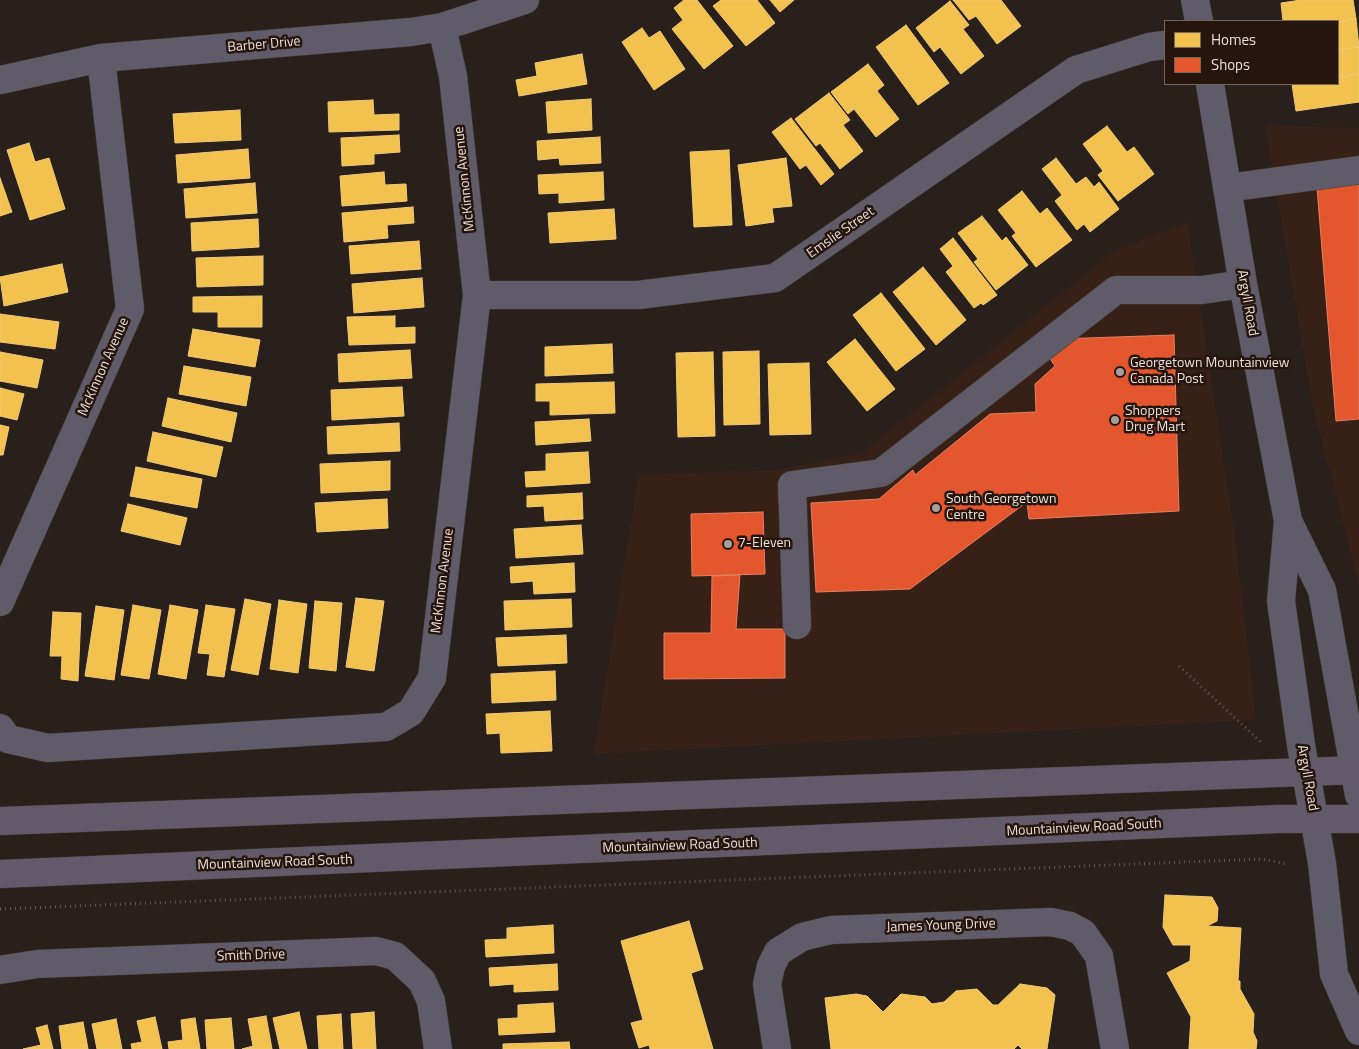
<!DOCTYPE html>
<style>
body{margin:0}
#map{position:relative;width:1359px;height:1049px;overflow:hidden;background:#29201c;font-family:"Titillium Web",sans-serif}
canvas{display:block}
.legend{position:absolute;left:1164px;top:20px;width:175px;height:65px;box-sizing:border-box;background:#25150d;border:1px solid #74665f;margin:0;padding:6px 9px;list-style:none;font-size:15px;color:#ebdfda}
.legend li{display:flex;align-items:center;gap:10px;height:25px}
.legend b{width:25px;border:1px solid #74665f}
</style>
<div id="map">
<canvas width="1359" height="1049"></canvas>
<ul class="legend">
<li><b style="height:14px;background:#f2c14e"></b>Homes</li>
<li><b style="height:14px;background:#e4572e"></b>Shops</li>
</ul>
</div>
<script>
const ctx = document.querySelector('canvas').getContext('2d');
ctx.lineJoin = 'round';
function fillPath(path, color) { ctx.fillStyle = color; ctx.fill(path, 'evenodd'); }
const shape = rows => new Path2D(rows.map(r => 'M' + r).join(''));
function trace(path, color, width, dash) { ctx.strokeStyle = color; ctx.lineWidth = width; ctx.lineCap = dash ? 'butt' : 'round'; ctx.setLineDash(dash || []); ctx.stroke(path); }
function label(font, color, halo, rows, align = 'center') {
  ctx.font = font + ' "Titillium Web",sans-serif'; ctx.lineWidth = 5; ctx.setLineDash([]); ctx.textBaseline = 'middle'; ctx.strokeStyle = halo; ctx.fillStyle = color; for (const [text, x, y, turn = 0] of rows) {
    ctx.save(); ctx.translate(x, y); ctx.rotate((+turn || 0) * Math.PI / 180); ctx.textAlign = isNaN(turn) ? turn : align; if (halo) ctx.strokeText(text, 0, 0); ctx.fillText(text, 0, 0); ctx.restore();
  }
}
const built = shape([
 [1265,125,1359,128,1359,584,1314,411],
 [1187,222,1234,531,1256,720,594,754,639,474,778,470,862,453,1115,251]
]);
const homes = shape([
 [684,0,697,0,733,46,704,69,672,29,683,20,674,8,684,0],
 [721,0,757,0,775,23,746,46,713,6,721,0],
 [770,0,794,0,780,12,770,0],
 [953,0,1001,0,1021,26,997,44,976,16,969,20,953,0],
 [1301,0,1353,0,1356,19,1338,22,1283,21,1281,3,1301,0],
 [950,1,969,25,963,29,984,56,961,74,940,47,934,52,916,28,950,1],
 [1356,19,1359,47,1338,50,1338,22,1356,19],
 [906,25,949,83,918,105,876,47,906,25],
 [642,28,649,38,660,31,685,69,654,90,622,42,642,28],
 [1359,47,1359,74,1338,77,1338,50,1359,47],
 [582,54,587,84,519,96,516,80,537,76,535,63,582,54],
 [868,64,884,85,877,91,899,119,876,137,854,109,848,114,831,92,868,64],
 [1359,74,1359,102,1296,111,1292,84,1338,84,1338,77,1359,74],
 [829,93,850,120,843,125,863,151,840,169,820,143,816,146,795,119,829,93],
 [591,99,592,130,548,133,546,102,591,99],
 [373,100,374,115,399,114,399,130,329,132,328,102,373,100],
 [240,110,241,140,175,143,173,114,240,110],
 [791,118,834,174,821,185,806,165,800,169,772,132,791,118],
 [1107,126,1127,152,1134,147,1154,174,1118,201,1098,175,1103,171,1083,144,1107,126],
 [399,135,400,152,374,154,374,164,342,166,341,138,399,135],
 [600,137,601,163,560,165,559,158,538,160,537,141,600,137],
 [29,143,35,162,49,158,65,209,30,220,7,150,29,143],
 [248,149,250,178,178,183,176,155,248,149],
 [729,150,732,225,694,227,690,152,729,150],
 [786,158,792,206,772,208,774,222,746,226,738,165,786,158],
 [1056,158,1076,184,1086,177,1094,187,1099,182,1119,209,1090,232,1084,224,1077,230,1055,201,1062,195,1042,169,1056,158],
 [384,172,385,185,406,184,407,201,342,206,340,176,384,172],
 [603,172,604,200,559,203,559,193,539,194,538,175,603,172],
 [0,178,12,212,0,216,0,178],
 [255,183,257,213,186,218,184,189,255,183],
 [1022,191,1040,214,1047,208,1072,240,1036,267,1012,236,1016,233,998,210,1022,191],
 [413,207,414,223,387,225,388,238,344,242,342,213,413,207],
 [614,209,616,239,550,243,548,213,614,209],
 [982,216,1002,241,1006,237,1028,265,996,290,974,262,978,259,958,233,982,216],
 [258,219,259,247,192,251,191,223,258,219],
 [953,238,997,295,983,305,981,303,974,308,946,272,953,266,940,249,953,238],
 [419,241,421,269,351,274,349,246,419,241],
 [263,256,263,285,197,287,196,258,263,256],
 [62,264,68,292,4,306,0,277,62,264],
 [923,267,966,320,936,345,893,292,923,267],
 [422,278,424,307,354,313,352,284,422,278],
 [881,293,925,349,896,371,853,315,881,293],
 [262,296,262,327,218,327,218,312,193,312,193,297,262,296],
 [0,314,59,322,55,349,0,342,0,314],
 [395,316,395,328,415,327,415,343,349,345,347,317,395,316],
 [193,329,260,340,255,367,188,356,193,329],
 [855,339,895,389,867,411,827,362,855,339],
 [612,344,613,373,545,376,545,347,612,344],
 [410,350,412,378,339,382,338,354,410,350],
 [759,351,760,424,724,425,723,352,759,351],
 [0,352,43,360,37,388,0,381,0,352],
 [713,352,715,436,678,437,676,353,713,352],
 [809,363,811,434,770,435,768,364,809,363],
 [184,366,251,377,246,406,179,394,184,366],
 [614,382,615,413,550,415,550,401,536,401,536,384,614,382],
 [402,387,404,416,332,420,331,390,402,387],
 [0,388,24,394,17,420,0,416,0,388],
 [168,398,237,413,231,442,162,426,168,398],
 [589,419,591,441,536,445,535,422,589,419],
 [399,423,400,451,328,454,327,427,399,423],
 [0,425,9,427,3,455,0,455,0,425],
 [153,432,223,447,216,477,147,461,153,432],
 [588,452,590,483,526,487,525,472,546,471,546,454,588,452],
 [390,461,390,490,321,493,320,464,390,461],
 [136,467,202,479,197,508,130,496,136,467],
 [582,493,583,519,545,521,544,506,527,507,527,496,582,493],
 [387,499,388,528,317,532,315,503,387,499],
 [128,504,187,518,180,545,121,531,128,504],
 [581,525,583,554,516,558,514,529,581,525],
 [574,563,575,592,534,594,533,581,511,583,510,567,574,563],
 [356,598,384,601,374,671,346,667,356,598],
 [245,599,271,604,258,675,231,670,245,599],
 [571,599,572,627,505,630,504,601,571,599],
 [279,600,307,604,298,673,270,669,279,600],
 [315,601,342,603,336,671,309,668,315,601],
 [133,605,161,610,149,679,121,675,133,605],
 [170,605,198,610,186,679,158,674,170,605],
 [206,605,235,609,224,677,207,675,210,654,198,653,206,605],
 [96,606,124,610,114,680,85,676,96,606],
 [53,612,81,613,78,681,61,679,62,656,50,656,53,612],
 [566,635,567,663,498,666,496,638,566,635],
 [555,671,556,700,492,703,491,674,555,671],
 [550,711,552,751,501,753,500,733,487,734,486,714,550,711],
 [1165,895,1212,897,1218,908,1217,921,1207,926,1241,928,1238,981,1240,981,1240,989,1254,1014,1253,1032,1257,1041,1256,1049,1189,1049,1191,1017,1167,973,1190,961,1191,945,1173,945,1163,927,1165,895],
 [689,921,703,969,691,973,713,1049,650,1049,649,1045,639,1048,631,1023,643,1020,621,941,689,921],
 [553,925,554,953,486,957,485,940,507,939,507,928,553,925],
 [557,964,558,990,514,992,514,984,490,986,489,968,557,964],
 [1020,984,1047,988,1055,995,1047,1049,1022,1049,1018,1045,1014,1049,831,1049,825,998,856,994,867,996,883,1012,901,994,925,997,932,1004,944,1002,956,991,977,989,993,1005,998,1005,1020,984],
 [553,1003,555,1032,499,1035,498,1019,518,1018,518,1005,553,1003],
 [299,1012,307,1049,280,1049,273,1018,299,1012],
 [374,1012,376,1049,353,1049,351,1014,374,1012],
 [341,1014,343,1049,319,1049,317,1016,341,1014],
 [266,1016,272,1049,242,1049,253,1046,248,1019,266,1016],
 [155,1017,162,1049,132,1049,131,1044,142,1042,137,1021,155,1017],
 [195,1018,200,1049,169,1049,168,1042,183,1040,181,1020,195,1018],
 [231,1018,234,1049,207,1049,205,1020,231,1018],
 [116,1019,122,1049,97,1049,92,1024,116,1019],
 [83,1022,88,1049,62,1049,59,1026,83,1022],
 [47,1025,53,1049,23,1049,41,1045,36,1028,47,1025],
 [569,1042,570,1049,503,1049,503,1044,569,1042]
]);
const shops = shape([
 [1359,184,1359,419,1336,421,1317,188,1359,184],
 [1174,335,1179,511,1029,519,1027,502,910,589,816,592,811,503,879,499,913,470,915,475,990,414,1036,412,1035,384,1055,366,1044,350,1058,339,1174,335],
 [763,512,765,574,692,576,691,514,763,512],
 [740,575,736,629,785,629,785,678,664,679,664,633,711,633,712,576,740,575]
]);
const path = shape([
 [1179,666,1261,742],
 [0,909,1262,859,1286,864]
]);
const minor = shape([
 [1195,0,1199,21],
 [0,80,101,58,411,32,442,27,525,0],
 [1210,84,1243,284,1288,521,1281,601,1301,745,1322,863,1334,974,1359,1031],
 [1227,188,1359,170],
 [477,295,638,295,775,278,1076,70,1149,47,1165,45],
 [1288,521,1322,590,1359,795],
 [0,602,130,309,101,58],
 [797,625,792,485,881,473,1116,290,1202,290,1243,284],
 [0,728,8,739,48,748,386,727,411,712,432,678,477,295,453,76,442,27],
 [0,970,37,964,376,951,395,956,422,981,431,1001,438,1049],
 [777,1049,767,984,771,966,778,952,802,937,831,930,1051,922,1070,926,1083,933,1099,956,1115,1049]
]);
const major = shape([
 [0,821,1359,770],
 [0,874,1278,819,1359,819]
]);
const markers = [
 [1120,372,5,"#a79c98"],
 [1115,420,5,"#a79c98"],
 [936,508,5,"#a79c98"],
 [728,544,5,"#a79c98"]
];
const streetNames = [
 ["Barber Drive",264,45,-5],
 ["McKinnon Avenue",465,179,-96],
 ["Emslie Street",841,233,-35],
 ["Argyll Road",1247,303,80],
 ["McKinnon Avenue",104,367,-66],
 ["McKinnon Avenue",443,581,-83],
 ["Argyll Road",1307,778,80],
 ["Mountainview Road South",1084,828,-3],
 ["Mountainview Road South",680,846,-2],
 ["Mountainview Road South",275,863,-2],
 ["James Young Drive",941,926,-2],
 ["Smith Drive",251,956,-2]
];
const poiNames = [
 ["Georgetown Mountainview",1130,364],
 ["Canada Post",1130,380],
 ["Shoppers",1125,412],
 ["Drug Mart",1125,428],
 ["South Georgetown",946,500],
 ["Centre",946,516],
 ["7-Eleven",738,544]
];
fillPath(built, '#372117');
fillPath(homes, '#f2c14e');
trace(homes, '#f0ca78', 1);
fillPath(shops, '#e4572e');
trace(shops, '#e68062', 1);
trace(minor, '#433c37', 29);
trace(major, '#433c37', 29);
trace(path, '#60595f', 3, [1, 4]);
trace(minor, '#605b68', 28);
trace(major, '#625a68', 28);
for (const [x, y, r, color] of markers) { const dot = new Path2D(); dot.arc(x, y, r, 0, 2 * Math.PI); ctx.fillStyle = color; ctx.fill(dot); trace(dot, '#25150d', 2); }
label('14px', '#ebdfda', '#25150d', streetNames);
label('14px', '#ebdfda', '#25150d', poiNames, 'left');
</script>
